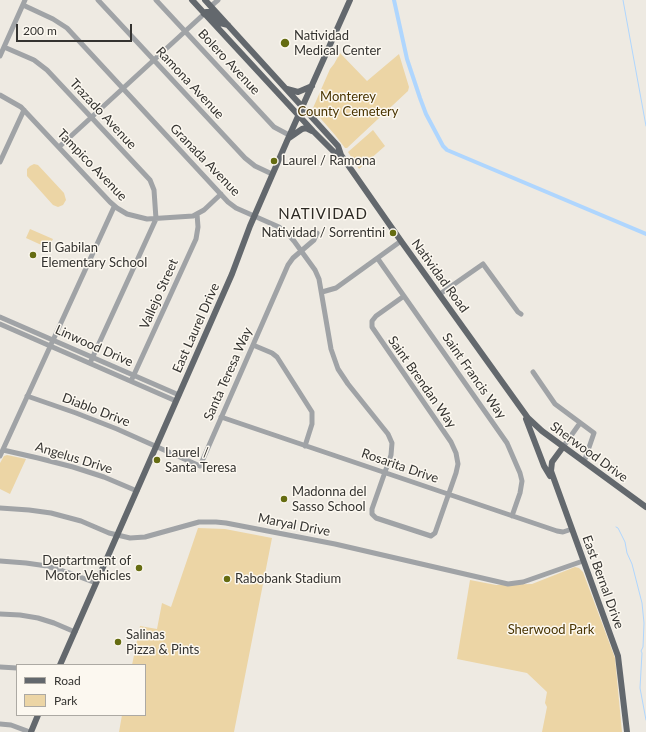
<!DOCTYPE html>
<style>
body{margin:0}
#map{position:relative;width:646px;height:732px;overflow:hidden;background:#eeeae2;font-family:Lato,sans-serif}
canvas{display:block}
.legend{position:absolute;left:16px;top:664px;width:130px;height:52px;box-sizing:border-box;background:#fcf8f0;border:1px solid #aca9a3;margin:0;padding:5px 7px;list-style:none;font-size:12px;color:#343330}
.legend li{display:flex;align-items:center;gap:8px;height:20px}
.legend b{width:20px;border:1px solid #aca9a3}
.scale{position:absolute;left:16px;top:24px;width:116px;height:18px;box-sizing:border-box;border:2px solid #343330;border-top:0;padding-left:5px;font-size:12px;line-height:14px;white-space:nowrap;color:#343330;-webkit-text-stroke:3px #fcf8f0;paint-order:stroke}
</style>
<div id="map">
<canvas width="646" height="732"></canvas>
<ul class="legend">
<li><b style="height:5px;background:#63686d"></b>Road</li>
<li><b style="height:11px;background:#ecd5a5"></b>Park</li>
</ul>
<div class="scale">200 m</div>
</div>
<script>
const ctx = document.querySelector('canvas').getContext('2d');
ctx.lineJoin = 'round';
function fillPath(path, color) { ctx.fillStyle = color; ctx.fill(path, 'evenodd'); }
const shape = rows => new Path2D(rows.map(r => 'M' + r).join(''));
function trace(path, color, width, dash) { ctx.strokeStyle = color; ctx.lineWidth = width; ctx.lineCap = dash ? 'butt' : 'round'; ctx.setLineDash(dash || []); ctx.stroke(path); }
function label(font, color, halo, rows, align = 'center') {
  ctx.font = font + ' Lato,sans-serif'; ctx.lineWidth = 3; ctx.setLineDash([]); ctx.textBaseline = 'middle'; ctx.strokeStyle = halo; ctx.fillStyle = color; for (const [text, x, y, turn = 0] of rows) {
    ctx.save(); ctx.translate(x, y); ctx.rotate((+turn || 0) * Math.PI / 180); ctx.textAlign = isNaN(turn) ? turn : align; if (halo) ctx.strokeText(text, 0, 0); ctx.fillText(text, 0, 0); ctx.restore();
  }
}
const green = shape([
 [340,53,367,81,399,54,409,87,408,91,347,148,345,148,335,135,314,111,313,108,330,69,334,64],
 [373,130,385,146,359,169,348,152],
 [34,164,38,165,64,193,66,200,63,205,58,207,53,205,27,176,27,169,30,166],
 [30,229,53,239,48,248,26,238],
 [7,455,26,459,10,494,0,489,0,463,4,456],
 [198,528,225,529,272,538,234,732,119,732,122,715,145,715,145,665,132,665,140,626,157,629,162,603,171,607],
 [575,567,579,568,583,572,615,658,622,732,542,732,547,707,545,703,547,692,527,673,457,659,470,580,496,585,532,584]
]);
const stream = shape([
 [623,0,646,126],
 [616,527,618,528,625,542,627,553,632,564,642,603,644,623,643,647,641,651,642,653,640,688,646,720]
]);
const canal = shape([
 [394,0,407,59,420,98,426,114,443,146,447,150,646,234]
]);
const minor = shape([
 [98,0,245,158,255,166,272,174],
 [156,0,274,127,289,135],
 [23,5,53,19,67,28,228,202,236,208,279,227,288,234,294,241,315,270,319,279,331,349,338,369,348,384,388,434,392,443,391,455,372,509,372,514,376,518,431,536,435,533,456,473,458,464,456,453,451,442,372,327,372,321,376,316,404,296],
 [211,6,218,0],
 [4,47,34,60,47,70,150,180,154,190,156,219,90,363],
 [0,56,25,0],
 [0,95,21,107,110,202,117,208,127,214,147,219,193,216,204,210,221,194],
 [59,147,204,14],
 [0,162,24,110],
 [378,259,507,443,520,473,522,481,520,493,512,516],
 [322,292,336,288,401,241],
 [440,294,483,264,518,312,521,314],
 [0,317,179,395],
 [0,324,176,401],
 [253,345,272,353,277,357,312,412,312,424,305,446],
 [533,372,555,404,594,433,584,462],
 [132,379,196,239,198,227,197,214],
 [27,396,76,413,117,429,200,466,288,265,293,258,314,240,317,233],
 [221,417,557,531,563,532,572,529],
 [563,447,580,423],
 [3,450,38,458,73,467,104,477,137,491],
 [0,456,114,207],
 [0,508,29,510,51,513,81,521,109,533,130,538,145,537,199,522,216,522,226,523,335,544,508,584,523,582,583,561],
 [0,561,26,563,47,566,72,574,96,583],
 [0,614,20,615,38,618,54,623,75,632],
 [0,667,17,668],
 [0,724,11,725,30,732]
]);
const major = shape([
 [192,0,313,131,335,153,341,155],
 [205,0,338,146,341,155,401,241,528,418,542,431,646,507],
 [204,14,206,12,210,12,220,23,228,25],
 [287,89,298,92,312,86],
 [289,138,302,129,306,128,312,131],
 [526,419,544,466,550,476],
 [563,447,552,462,551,471,618,656,627,732],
 [60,665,232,274,250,226,287,141,350,0],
 [31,732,38,715]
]);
const markers = [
 [285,43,5,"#656c11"],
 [274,161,4,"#656c11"],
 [393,233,4,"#656c11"],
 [33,255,4,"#656c11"],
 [157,460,4,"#656c11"],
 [284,499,4,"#656c11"],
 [139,568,4,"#656c11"],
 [227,579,4,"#656c11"],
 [118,642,4,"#656c11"]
];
const poiNames = [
 ["Natividad",294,36],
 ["Medical Center",294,51],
 ["Laurel / Ramona",282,161],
 ["Natividad / Sorrentini",385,233,"right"],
 ["El Gabilan",41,248],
 ["Elementary School",41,263],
 ["Laurel /",165,453],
 ["Santa Teresa",165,468],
 ["Madonna del",292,492],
 ["Sasso School",292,507],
 ["Deptartment of",131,561,"right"],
 ["Motor Vehicles",131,576,"right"],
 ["Rabobank Stadium",235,579],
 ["Salinas",126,635],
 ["Pizza & Pints",126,650]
];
const streetNames = [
 ["Bolero Avenue",229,62,47],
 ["Ramona Avenue",190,83,47],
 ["Trazado Avenue",103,114,47],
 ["Granada Avenue",205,160,46],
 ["Tampico Avenue",92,165,46],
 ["Natividad Road",440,276,54],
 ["Vallejo Street",159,294,-66],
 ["East Laurel Drive",196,328,-66],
 ["Linwood Drive",94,346,24],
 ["Santa Teresa Way",228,374,-66],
 ["Saint Francis Way",474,376,55],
 ["Saint Brendan Way",422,382,55],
 ["Diablo Drive",96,410,21],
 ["Sherwood Drive",589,452,36],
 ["Angelus Drive",74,458,17],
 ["Rosarita Drive",400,466,19],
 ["Maryal Drive",294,525,11],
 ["East Bernal Drive",603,582,70]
];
const parkNames = [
 ["Monterey",348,97],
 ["County Cemetery",348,112],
 ["Sherwood Park",551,630]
];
const quarterNames = [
 ["NATIVIDAD",323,214]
];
fillPath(green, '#ecd5a5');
trace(stream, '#afd6fe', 1);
trace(canal, '#afd6fe', 4);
trace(minor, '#a0a3a6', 5);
trace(major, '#63686d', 6);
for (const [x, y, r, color] of markers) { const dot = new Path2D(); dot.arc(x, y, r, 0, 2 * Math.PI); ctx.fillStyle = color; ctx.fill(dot); trace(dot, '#fcf8f0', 1.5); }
label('13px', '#343330', '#fcf8f0', poiNames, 'left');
label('13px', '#343330', '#fcf8f0', streetNames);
label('13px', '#493400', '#fcf8f0', parkNames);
ctx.letterSpacing = '1px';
label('15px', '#2c2923', '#fcf8f0', quarterNames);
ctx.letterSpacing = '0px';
</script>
